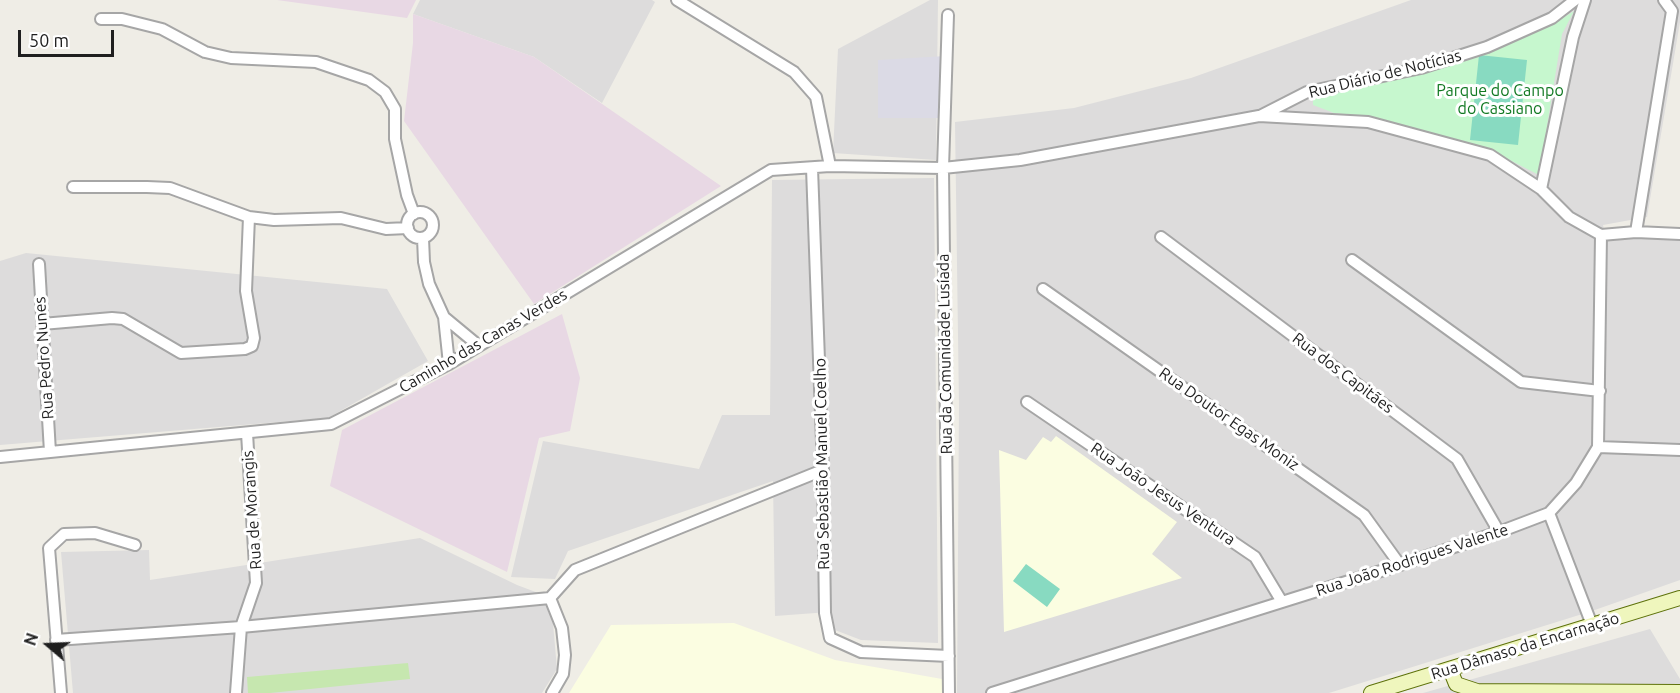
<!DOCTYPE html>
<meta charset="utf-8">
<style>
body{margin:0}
#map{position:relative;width:1680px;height:693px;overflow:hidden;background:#efede6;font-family:Ubuntu,sans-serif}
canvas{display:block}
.north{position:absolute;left:18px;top:615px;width:60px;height:60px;-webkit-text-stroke:4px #fff;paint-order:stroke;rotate:289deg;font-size:16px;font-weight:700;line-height:24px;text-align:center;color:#1f1f1f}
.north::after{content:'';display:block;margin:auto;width:21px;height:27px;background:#1f1f1f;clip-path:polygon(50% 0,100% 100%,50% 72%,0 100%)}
.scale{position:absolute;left:18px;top:30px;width:96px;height:27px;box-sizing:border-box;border:3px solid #1f1f1f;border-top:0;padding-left:8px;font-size:18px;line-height:21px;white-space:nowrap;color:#1f1f1f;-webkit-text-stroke:4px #fff;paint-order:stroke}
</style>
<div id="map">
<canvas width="1680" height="693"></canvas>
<div class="north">N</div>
<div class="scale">50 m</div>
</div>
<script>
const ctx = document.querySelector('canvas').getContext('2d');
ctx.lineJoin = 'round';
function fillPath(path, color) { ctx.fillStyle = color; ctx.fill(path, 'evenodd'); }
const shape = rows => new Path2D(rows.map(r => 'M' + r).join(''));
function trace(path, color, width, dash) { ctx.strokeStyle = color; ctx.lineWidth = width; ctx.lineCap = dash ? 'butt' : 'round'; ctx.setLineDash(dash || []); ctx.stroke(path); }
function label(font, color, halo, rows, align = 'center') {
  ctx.font = font + ' Ubuntu,sans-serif'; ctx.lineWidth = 6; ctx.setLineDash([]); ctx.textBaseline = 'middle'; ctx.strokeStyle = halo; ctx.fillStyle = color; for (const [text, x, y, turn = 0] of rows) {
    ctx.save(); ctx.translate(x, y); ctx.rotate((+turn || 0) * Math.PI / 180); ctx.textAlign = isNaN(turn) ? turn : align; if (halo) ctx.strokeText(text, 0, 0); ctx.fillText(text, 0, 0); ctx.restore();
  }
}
const residential = shape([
 [420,0,652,0,655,2,602,103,534,57,413,14],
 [930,0,938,0,936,160,833,153,838,49],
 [1411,0,1680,0,1680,22,1647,217,1603,225,1606,237,1680,238,1680,580,1592,611,1329,693,957,693,959,406,955,122,1074,108,1191,78],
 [934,178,938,643,861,640,835,630,829,612,775,616,773,481,568,551,555,579,511,577,543,441,699,469,722,415,770,415,772,180],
 [26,253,387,289,428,361,328,418,0,445,0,261],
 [420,538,517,585,541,594,553,623,557,669,542,693,73,693,61,552,149,550,150,580],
 [1650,629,1680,679,1680,693,1423,693]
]);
const industrial = shape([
 [277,0,416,0,407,18],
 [413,14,534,57,721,186,534,304,404,121,413,43],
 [562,314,580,378,570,431,539,438,507,572,330,486,342,430]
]);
const education = shape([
 [1056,436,1177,522,1152,554,1182,578,1004,632,999,450,1026,460,1043,437,1051,442],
 [734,623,835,660,942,679,942,693,569,693,611,625]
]);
const grass = shape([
 [408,663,410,679,270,693,248,693,247,677]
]);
const park = shape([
 [1574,11,1562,34,1539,175,1492,151,1370,117,1334,113,1313,105,1313,98,1422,73,1552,25]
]);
const pitch = shape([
 [1479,55,1527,60,1518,145,1470,140],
 [1026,564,1060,589,1047,607,1013,581]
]);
const plaza = shape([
 [946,56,944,118,878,118,878,60]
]);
const street = shape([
 [677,0,794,72,816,97,830,166],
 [948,15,943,168,949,693],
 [101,19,122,19,162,29,205,52,231,58,316,62,369,80,385,92,395,109,395,139,407,195,414,214],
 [1260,116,1307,92,1421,68,1487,47,1552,18,1575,0],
 [812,168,823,470,825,613,830,638,861,652,949,656],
 [73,187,147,187,170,188,249,217,274,220,341,218,386,229,408,228],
 [1541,189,1573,37,1585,0],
 '407 225a13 13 0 1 1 26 0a13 13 0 1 1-26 0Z',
 [1636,232,1672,11,1664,0],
 [1601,235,1636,232,1680,234],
 [1161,237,1457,459,1499,532],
 [423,238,424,262,429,284,444,317,449,364],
 [1352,260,1521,382,1600,391],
 [39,264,50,452],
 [1043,289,1364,515,1400,565],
 [444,317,479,346],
 [42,324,112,318,123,319,181,353,245,349,252,346,254,338,246,291,249,217],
 [1027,402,1255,557,1282,602],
 [1598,447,1680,450],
 [0,457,331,424,449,364,771,170,830,166,943,168,1020,160,1259,116,1368,122,1490,155,1541,189,1569,217,1601,235],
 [1549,513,1592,625],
 [550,598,562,628,565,655,563,674,552,693],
 [56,640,241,627,550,598,575,570,823,470],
 [61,693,49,548,64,534,95,533,135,545],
 [236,693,241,627,256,583,247,433],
 [992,693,1400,565,1499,532,1549,513,1576,483,1598,447,1601,235]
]);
const secondary = shape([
 [1450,669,1456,684,1477,691,1680,692],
 [1371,693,1680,598]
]);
const streetNames = [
 ["Rua Diário de Notícias",1385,74,-14],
 ["Caminho das Canas Verdes",483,341,-30],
 ["Rua da Comunidade Lusíada",945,354,-91],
 ["Rua Pedro Nunes",44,358,-94],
 ["Rua dos Capitães",1343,373,37],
 ["Rua Doutor Egas Moniz",1229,419,35],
 ["Rua Sebastião Manuel Coelho",822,464,-91],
 ["Rua João Jesus Ventura",1163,494,34],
 ["Rua de Morangis",252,510,-94],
 ["Rua João Rodrigues Valente",1412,560,-18],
 ["Rua Dâmaso da Encarnação",1525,646,-17]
];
const parkNames = [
 ["Parque do Campo",1500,91],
 ["do Cassiano",1500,109]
];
fillPath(residential, '#dddcdc');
fillPath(industrial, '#e8d8e4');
fillPath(education, '#fbfde1');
fillPath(grass, '#c6e7af');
fillPath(park, '#c6f7ce');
fillPath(pitch, '#88dac1');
fillPath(plaza, '#dbdae5');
trace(street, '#a6a6a6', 14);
trace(secondary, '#5e720b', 16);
trace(street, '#fff', 10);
trace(secondary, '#eff6bd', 14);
label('16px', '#1f1f1f', '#fff', streetNames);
label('16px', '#127923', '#fff', parkNames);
</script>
